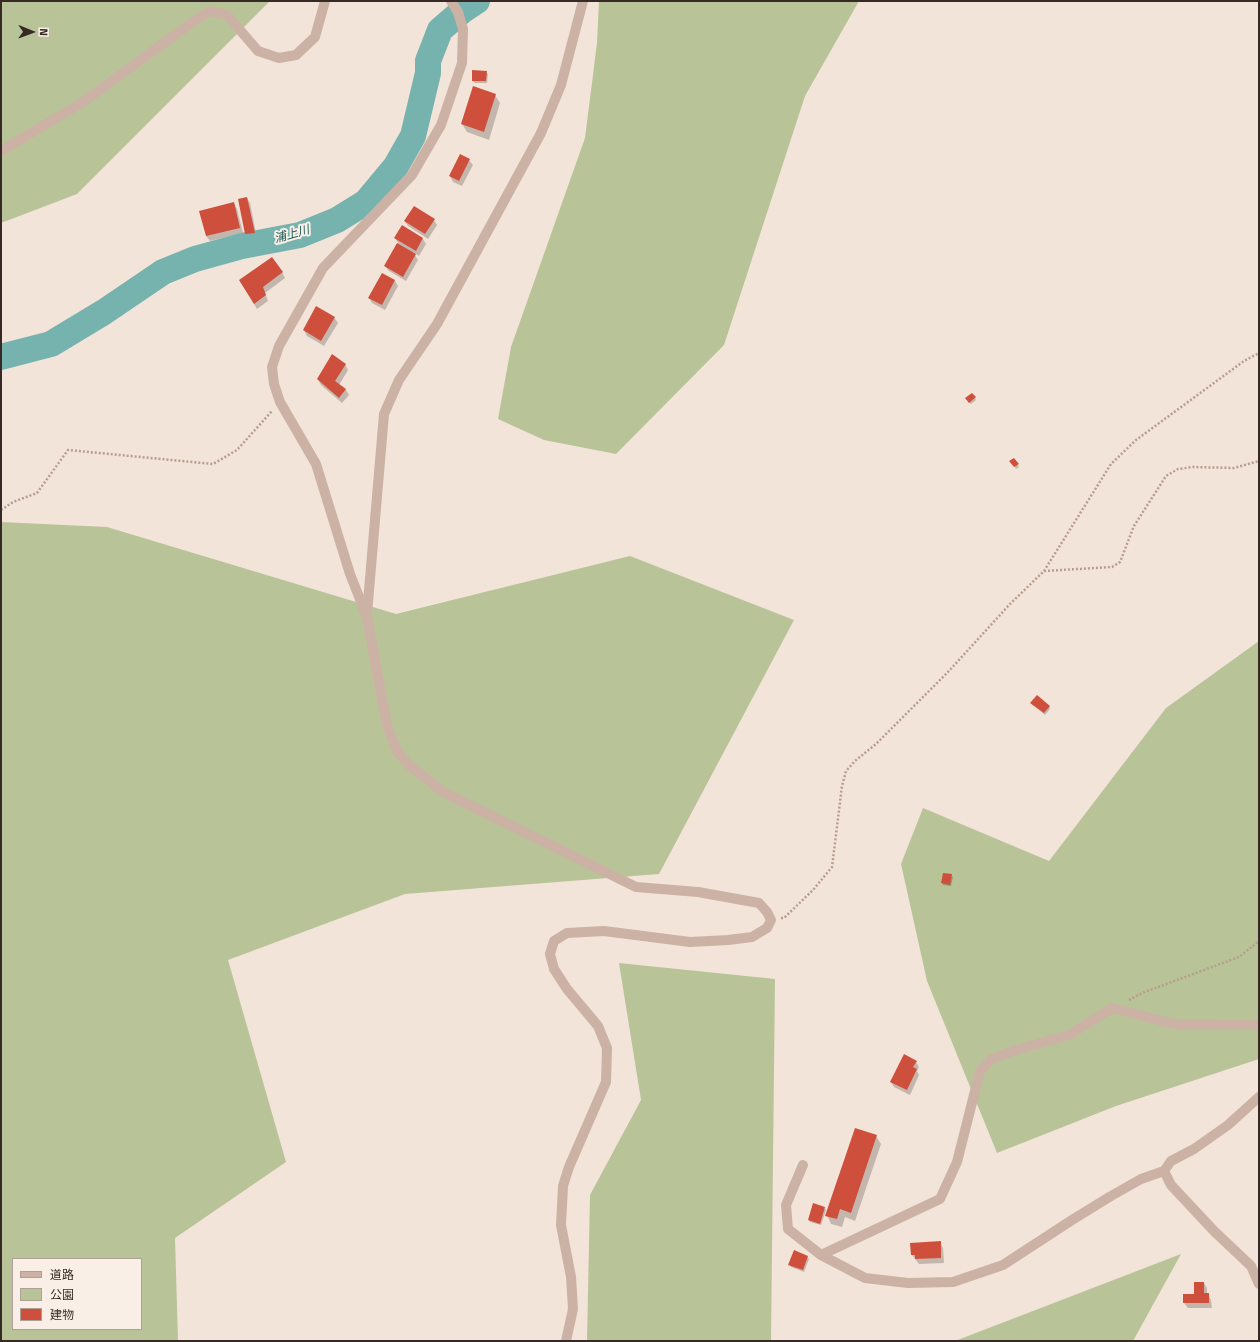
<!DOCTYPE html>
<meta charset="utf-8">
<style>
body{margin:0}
#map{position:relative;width:1260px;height:1342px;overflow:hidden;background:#f3e4d9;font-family:"Titillium Web","Noto Sans JP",sans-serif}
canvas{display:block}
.frame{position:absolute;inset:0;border:2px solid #372a26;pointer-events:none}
.legend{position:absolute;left:12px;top:1258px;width:130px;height:72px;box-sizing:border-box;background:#faefe6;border:1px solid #aca099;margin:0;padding:5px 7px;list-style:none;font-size:12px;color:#372a26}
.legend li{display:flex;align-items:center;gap:8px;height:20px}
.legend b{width:20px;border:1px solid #aca099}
.north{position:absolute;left:12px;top:12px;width:40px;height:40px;-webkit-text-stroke:3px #faefe6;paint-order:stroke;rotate:91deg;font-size:11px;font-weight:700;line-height:16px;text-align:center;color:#372a26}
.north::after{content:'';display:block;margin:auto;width:14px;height:18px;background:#372a26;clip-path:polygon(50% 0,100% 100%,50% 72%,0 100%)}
</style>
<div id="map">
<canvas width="1260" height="1342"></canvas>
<div class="frame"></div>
<ul class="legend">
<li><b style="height:5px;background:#ccb2a4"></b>道路</li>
<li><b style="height:11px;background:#b9c398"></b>公園</li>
<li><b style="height:11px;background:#ce4f3c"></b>建物</li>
</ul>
<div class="north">N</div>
</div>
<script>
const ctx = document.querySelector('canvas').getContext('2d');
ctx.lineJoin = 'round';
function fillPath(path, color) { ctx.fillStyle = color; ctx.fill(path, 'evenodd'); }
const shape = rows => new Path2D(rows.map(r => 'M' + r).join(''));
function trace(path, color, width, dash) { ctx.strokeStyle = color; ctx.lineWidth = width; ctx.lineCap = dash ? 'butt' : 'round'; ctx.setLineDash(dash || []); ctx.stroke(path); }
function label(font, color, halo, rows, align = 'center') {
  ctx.font = font + ' "Titillium Web","Noto Sans JP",sans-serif'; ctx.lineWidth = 4; ctx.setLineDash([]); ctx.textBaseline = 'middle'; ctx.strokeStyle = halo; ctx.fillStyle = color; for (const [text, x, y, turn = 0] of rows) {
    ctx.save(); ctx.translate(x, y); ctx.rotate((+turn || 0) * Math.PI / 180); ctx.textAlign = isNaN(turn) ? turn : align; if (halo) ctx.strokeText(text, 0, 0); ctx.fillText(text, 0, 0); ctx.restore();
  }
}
const green = shape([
 [1,1,270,1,77,194,1,223],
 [599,1,859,1,805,96,724,345,616,454,544,440,498,419,511,347,585,138,597,43],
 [1,522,107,527,396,614,630,556,794,620,659,874,405,894,228,960,286,1162,175,1238,178,1341,1,1341],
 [13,1259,141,1259,141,1329,13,1329],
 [1259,641,1259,1059,1116,1106,997,1153,927,981,901,864,923,808,1049,861,1166,708],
 [619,963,775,979,771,1341,587,1341,590,1195,641,1100],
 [1181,1254,1133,1341,955,1341]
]);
const shadow = shape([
 [486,72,488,74,487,83,475,83,473,81],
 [495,95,500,103,489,140,467,132,462,124],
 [469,160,473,165,462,186,453,182,450,176],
 [247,198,250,203,257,238,249,239,246,234,239,199],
 [234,203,237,209,243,233,210,241,206,236],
 [434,220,437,225,428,239,408,226,405,221],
 [402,226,423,239,426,244,419,256,413,252,418,260,406,281,389,271,385,266,400,246,395,238],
 [282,272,285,278,265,293,268,301,257,309,240,280],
 [382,274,395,281,398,286,385,310,372,303,369,298],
 [334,317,338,323,324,346,307,336,304,330],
 [345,364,348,370,339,385,346,390,349,395,342,403,321,385,318,379],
 [975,398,976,400,971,404,968,401],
 [1014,459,1019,467,1016,469,1011,461],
 [1033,705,1049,706,1050,709,1045,715],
 [951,875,953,877,951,886,943,885,942,883],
 [916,1062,919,1067,917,1071,919,1075,910,1095,894,1087,891,1082],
 [876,1136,881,1144,855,1221,845,1217,842,1227,831,1224,827,1215],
 [825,1208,826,1210,821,1225,810,1222,809,1220],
 [940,1242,943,1248,944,1263,919,1264,912,1255],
 [807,1257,809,1259,804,1272,791,1267,789,1264],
 [1204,1283,1207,1288,1207,1294,1208,1294,1211,1300,1212,1308,1188,1308,1184,1303,1184,1295,1195,1295]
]);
const river = shape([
 [1,357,51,344,104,312,163,272,195,259,242,246,300,235,337,220,366,202,396,166,413,136,428,73,428,61,440,30,462,11,477,1]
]);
const building = shape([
 [472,70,487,71,486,81,472,81],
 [473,86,496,94,484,132,461,124],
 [460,154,470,159,459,181,449,176],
 [247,197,255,233,245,234,238,199],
 [234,202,240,228,206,236,199,211],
 [414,206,435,219,425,234,404,221],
 [402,225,423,238,416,251,394,238],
 [397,243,416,254,403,277,384,266],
 [272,257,283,272,263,287,266,295,254,304,239,280],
 [382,273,395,280,382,305,368,298],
 [316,306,335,317,321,341,303,330],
 [332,354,346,364,335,381,346,389,339,398,317,379],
 [972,393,976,397,969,403,965,398],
 [1014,458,1019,464,1014,467,1009,461],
 [1037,695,1050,706,1044,713,1030,703],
 [943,873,952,874,950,885,941,883],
 [904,1054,917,1061,913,1067,917,1069,907,1090,890,1082],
 [855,1128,877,1135,851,1213,840,1209,837,1219,825,1216],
 [813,1203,825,1207,820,1224,808,1220],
 [941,1241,941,1258,915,1259,915,1255,911,1255,910,1243],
 [794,1250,808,1256,803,1270,788,1265],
 [1194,1282,1204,1282,1204,1293,1209,1293,1209,1303,1183,1303,1183,1294,1194,1294]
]);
const path = shape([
 [1,510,13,502,37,493,68,450,213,464,237,450,272,411],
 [1044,571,1112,567,1120,562,1134,526,1166,476,1178,469,1193,467,1234,468,1259,461],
 [781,918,784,918,813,890,832,867,842,786,846,771,855,761,876,744,948,672,1010,604,1044,571,1111,464,1136,440,1244,361,1259,353],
 [1129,1000,1142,993,1239,957,1259,941]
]);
const minor = shape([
 [451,1,458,12,463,29,462,63,441,125,412,175,323,268,279,346,272,367,274,384,280,402,316,464,350,574,367,617,387,725,397,751,408,764,443,792,636,887,698,892,759,903,767,912,771,920,767,928,752,937,728,940,690,942,604,931,567,933,554,941,550,954,554,969,567,989,598,1026,607,1048,606,1082,569,1167,563,1186,561,1225,571,1277,573,1309,566,1341],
 [1,151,83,102,194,21,210,11,227,15,258,51,279,58,296,55,315,37,325,1],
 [367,614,384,414,399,380,437,324,541,133,561,85,583,1],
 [1259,1025,1174,1024,1112,1008,1069,1035,1016,1050,991,1059,980,1071,957,1162,940,1199,821,1255,865,1278,908,1283,953,1282,1003,1265,1072,1220,1111,1196,1141,1179,1164,1171,1171,1161,1194,1149,1228,1125,1259,1097],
 [803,1165,786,1205,788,1229,821,1255],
 [1164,1171,1171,1185,1214,1231,1251,1266,1259,1284]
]);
const waterNames = [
 ["浦上川",292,235,-16]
];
fillPath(green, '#b9c398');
fillPath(shadow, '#0003');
trace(river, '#76b2ae', 26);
fillPath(building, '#ce4f3c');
trace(path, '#b89c8e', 2.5, [2, 2]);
trace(minor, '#ccb2a4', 10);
label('italic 12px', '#195b58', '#faefe6', waterNames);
</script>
